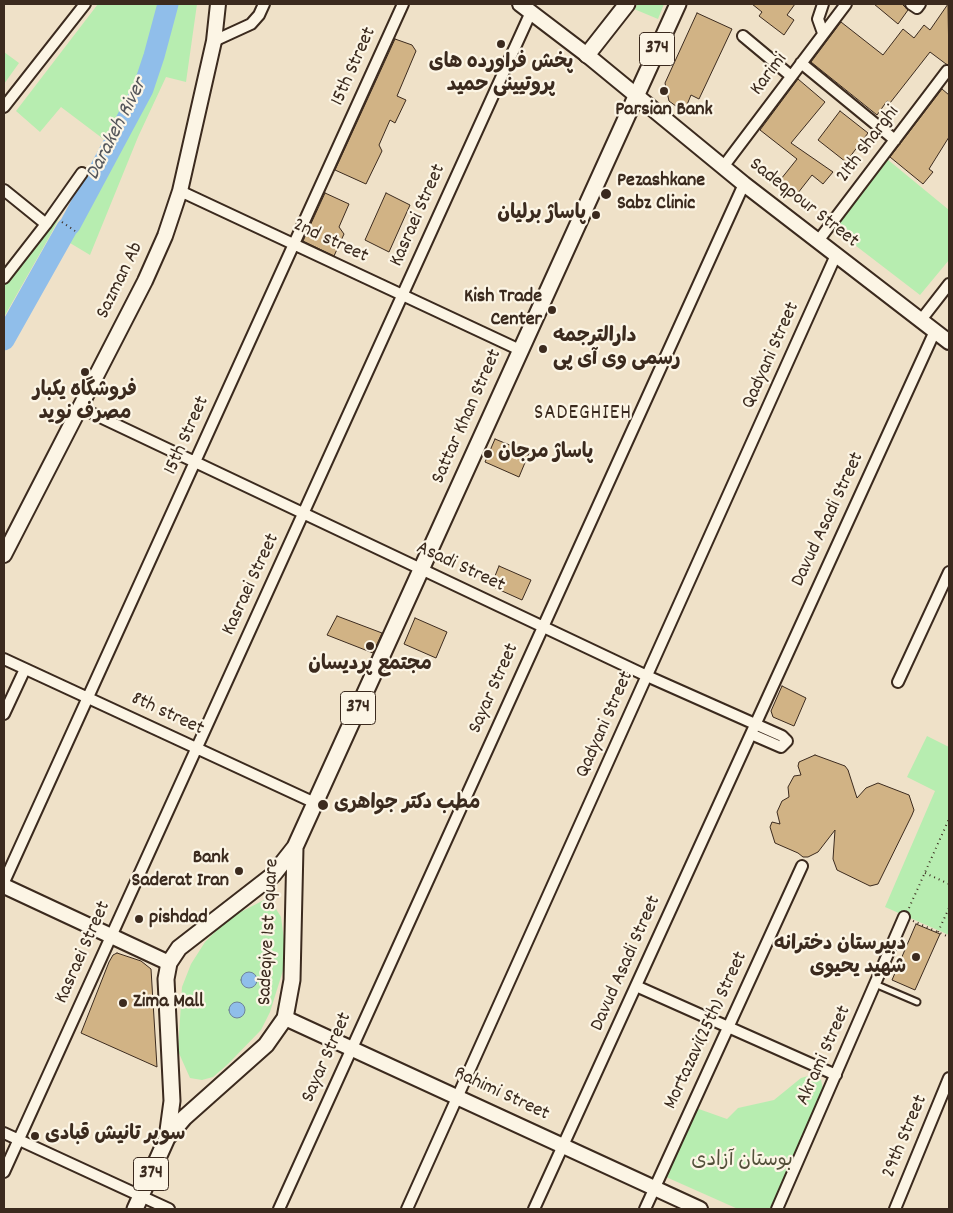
<!DOCTYPE html>
<meta charset="utf-8">
<style>
body{margin:0}
#map{position:relative;width:953px;height:1213px;overflow:hidden;background:#efe1c8;font-family:Dekko,sans-serif}
canvas{display:block}
.frame{position:absolute;inset:0;border:5px solid #3b2a1e;pointer-events:none}
</style>
<div id="map">
<canvas width="953" height="1213"></canvas>
<div class="frame"></div>
</div>
<script>
const ctx = document.querySelector('canvas').getContext('2d');
ctx.lineJoin = 'round';
function fillPath(path, color) { ctx.fillStyle = color; ctx.fill(path, 'evenodd'); }
const shape = rows => new Path2D(rows.map(r => 'M' + r).join(''));
function trace(path, color, width, dash) { ctx.strokeStyle = color; ctx.lineWidth = width; ctx.lineCap = dash ? 'butt' : 'round'; ctx.setLineDash(dash || []); ctx.stroke(path); }
function label(font, color, halo, rows, align = 'center') {
  ctx.font = font + ' Dekko,"Playpen Sans Arabic",sans-serif'; ctx.lineWidth = 4.5; ctx.setLineDash([]); ctx.textBaseline = 'middle'; ctx.strokeStyle = halo; ctx.fillStyle = color; for (const [text, x, y, turn = 0] of rows) {
    ctx.save(); ctx.translate(x, y); ctx.rotate((+turn || 0) * Math.PI / 180); ctx.textAlign = isNaN(turn) ? turn : align; if (halo) ctx.strokeText(text, 0, 0); ctx.fillText(text, 0, 0); ctx.restore();
  }
}
const green = shape([
 [98,4,162,4,138,85,106,141,61,107,40,132,16,111],
 [173,4,197,4,186,82,166,77,138,137,90,255,65,240,144,95],
 [638,4,664,4,658,19,634,9],
 [4,52,19,63,4,84],
 [887,159,949,210,949,260,920,295,834,229],
 [72,192,51,234,4,317,4,284],
 [927,736,949,747,949,935,885,907,935,791,907,777],
 [264,900,276,909,281,917,285,947,285,964,270,1012,261,1030,228,1064,213,1077,202,1080,190,1078,178,1051,182,987,191,964,205,942,229,918],
 [815,1074,821,1080,823,1089,770,1209,738,1209,666,1177,696,1108,727,1119,738,1108,774,1100,801,1078]
]);
const water = shape([
 '241 980a8 8 0 1 1 16 0a8 8 0 1 1-16 0Z',
 '229 1010a8 8 0 1 1 16 0a8 8 0 1 1-16 0Z'
]);
const river = shape([
 [70,225,143,89,154,56,168,4],
 [4,340,67,228]
]);
const building = shape([
 [752,4,795,4,787,15,794,20,784,35,759,16,762,12,752,4],
 [874,4,902,4,908,10,898,24,874,4],
 [948,4,949,65,946,64,930,52,890,103,887,101,877,115,811,62,841,22,883,55,903,29,914,38,924,25,930,30,948,4],
 [697,13,732,29,699,99,691,95,684,112,669,101,665,83,697,13],
 [395,39,412,45,416,51,397,96,406,100,395,123,390,120,379,145,382,151,366,184,335,170,395,39],
 [798,79,825,102,791,143,833,172,823,184,812,175,794,198,777,184,797,159,760,130,798,79],
 [942,89,949,95,949,137,929,169,933,172,923,184,890,157,942,89],
 [840,111,868,133,846,162,818,140,840,111],
 [325,193,349,204,339,227,344,234,334,256,303,241,325,193],
 [386,193,410,205,389,252,365,240,386,193],
 [495,439,529,453,519,477,485,462,495,439],
 [499,566,531,580,522,600,491,586,499,566],
 [337,616,382,633,373,653,327,635,337,616],
 [415,618,447,632,436,658,404,644,415,618],
 [782,686,806,698,794,726,773,717,771,711,782,686],
 [815,755,845,766,848,770,857,798,866,788,878,783,909,795,914,810,912,815,878,884,870,886,837,870,833,859,835,830,818,852,808,857,803,857,798,853,775,843,770,827,772,822,780,824,777,812,782,801,789,797,788,787,794,776,801,775,798,766,799,762,815,755],
 [916,924,940,934,915,990,892,980,916,924],
 [117,953,141,961,151,969,157,1067,81,1033,109,962,113,955,117,953]
]);
const path = shape([
 [62,222,75,231],
 [925,873,949,884],
 [909,908,949,819],
 [913,921,949,937],
 [938,932,949,908]
]);
const lane = shape([
 [875,984,917,1002]
]);
const street = shape([
 [823,4,818,19,823,33],
 [911,4,917,8,920,4],
 [743,36,791,76],
 [214,41,251,24,259,15,264,4],
 [801,63,895,140],
 [4,107,85,4],
 [723,167,846,4],
 [4,190,46,224],
 [180,191,520,350],
 [818,241,947,71],
 [4,278,46,224,82,173],
 [921,320,949,284],
 [81,408,647,676,782,736,787,741,781,747,751,734],
 [4,659,315,803],
 [898,682,949,572],
 [4,714,25,669],
 [4,882,403,4],
 [636,986,836,1075],
 [4,1133,169,1209],
 [4,1172,531,12],
 [279,1209,744,184],
 [407,1209,836,255],
 [534,1209,935,331],
 [645,1209,802,866],
 [777,1209,904,917],
 [895,1209,949,1078]
]);
const secondary = shape([
 [520,4,587,55,744,184,949,342],
 [4,555,145,281,165,236,180,191,214,41,218,4],
 [4,886,169,963],
 [285,1018,700,1209]
]);
const primary = shape([
 [587,55,627,4],
 [167,1138,172,1101,166,979,169,963,179,948,273,875,295,847,678,4],
 [135,1209,167,1138,184,1118,266,1045,285,1018,292,980,295,847]
]);
const markers = [
 [501,44,5,"#3b2a1e"],
 [664,91,5,"#3b2a1e"],
 [606,194,6,"#3b2a1e"],
 [596,215,5,"#3b2a1e"],
 [552,310,5,"#3b2a1e"],
 [543,349,5,"#3b2a1e"],
 [85,372,5,"#3b2a1e"],
 [488,454,5,"#3b2a1e"],
 [370,646,5,"#3b2a1e"],
 [323,805,6,"#3b2a1e"],
 [239,871,5,"#3b2a1e"],
 [139,919,5,"#3b2a1e"],
 [916,957,5,"#3b2a1e"],
 [123,1003,5,"#3b2a1e"],
 [35,1136,5,"#3b2a1e"]
];
const shields = [
 [657,49,35],
 [358,708,35],
 [151,1174,35]
];
const shieldNames = [
 ["374",657,49],
 ["374",358,708],
 ["374",151,1174]
];
const poiNames = [
 ["پخش فراورده های",501,64,"center"],
 ["پروتیینی حمید",501,87,"center"],
 ["Parsian Bank",664,111,"center"],
 ["Pezashkane",617,182],
 ["Sabz Clinic",617,205],
 ["پاساژ برلیان",586,215,"right"],
 ["Kish Trade",542,298,"right"],
 ["Center",542,321,"right"],
 ["دارالترجمه",553,338],
 ["رسمی وی آی پی",553,361],
 ["فروشگاه یکبار",85,392,"center"],
 ["مصرف نوید",85,415,"center"],
 ["پاساژ مرجان",498,454],
 ["مجتمع پردیسان",370,666,"center"],
 ["مطب دکتر جواهری",334,805],
 ["Bank",229,859,"right"],
 ["Saderat Iran",229,882,"right"],
 ["pishdad",149,919],
 ["دبیرستان دخترانه",906,946,"right"],
 ["شهید یحیوی",906,969,"right"],
 ["Zima Mall",133,1003],
 ["سوپر تانیش قبادی",45,1136]
];
const streetNames = [
 ["15th Street",355,67,-66],
 ["Karimi",770,75,-53],
 ["21th Sharghi",869,145,-53],
 ["Sadeqpour Street",803,204,38],
 ["Kasraei Street",419,216,-66],
 ["2nd street",330,242,25],
 ["Sazman Ab",121,281,-64],
 ["Qadyani Street",772,356,-66],
 ["Sattar Khan Street",468,417,-66],
 ["15th Street",188,436,-66],
 ["Davud Asadi Street",829,520,-65],
 ["Asadi Street",460,568,25],
 ["Kasraei Street",252,585,-65],
 ["Sayar Street",495,689,-66],
 ["8th street",167,715,25],
 ["Qadyani Street",606,725,-66],
 ["Sadeqiye 1st Square",270,932,-87],
 ["Kasraei Street",84,953,-66],
 ["Davud Asadi Street",627,964,-66],
 ["Mortazavi(25th) Street",707,1031,-65],
 ["Akrami Street",825,1056,-66],
 ["Sayar Street",328,1058,-66],
 ["Rahimi Street",501,1095,25],
 ["29th Street",906,1137,-67]
];
const parkNames = [
 ["بوستان آزادی",742,1162]
];
const waterNames = [
 ["Darakeh River",118,130,-63]
];
const neighbourhoodNames = [
 ["SADEGHIEH",583,415]
];
fillPath(green, '#b7edb0');
fillPath(water, '#90beea');
trace(water, '#6e8398', 1);
trace(river, '#90beea', 21);
fillPath(building, '#d1b385');
trace(building, '#3b2a1e', 1);
trace(lane, '#3b2a1e', 9);
trace(street, '#3b2a1e', 14);
trace(secondary, '#3b2a1e', 18);
trace(primary, '#3b2a1e', 19);
trace(path, '#3b2a1e', 2, [1, 4]);
trace(lane, '#fcf5e5', 5);
trace(street, '#fcf5e5', 10);
trace(secondary, '#fcf5e5', 14);
trace(primary, '#fcf5e5', 15);
for (const [x, y, r, color] of markers) { const dot = new Path2D(); dot.arc(x, y, r, 0, 2 * Math.PI); ctx.fillStyle = color; ctx.fill(dot); trace(dot, '#fcf5e5', 2); }
for (const [x, y, w] of shields) { const box = new Path2D(); box.roundRect(x - w / 2, y - 16.5, w, 33, 4); ctx.fillStyle = '#fcf5e5'; ctx.fill(box); trace(box, '#3b2a1e', 1); }
label('bold 19px', '#3b2a1e', null, shieldNames);
label('bold 20px', '#3b2a1e', '#fcf5e5', poiNames, 'left');
label('20px', '#3b2a1e', '#fcf5e5', streetNames);
label('20px', '#54513b', '#fcf5e5', parkNames);
label('italic 21px', '#54565b', '#fcf5e5', waterNames);
ctx.letterSpacing = '1px';
label('21px', '#3b2a1e', '#fcf5e5', neighbourhoodNames);
ctx.letterSpacing = '0px';
</script>
